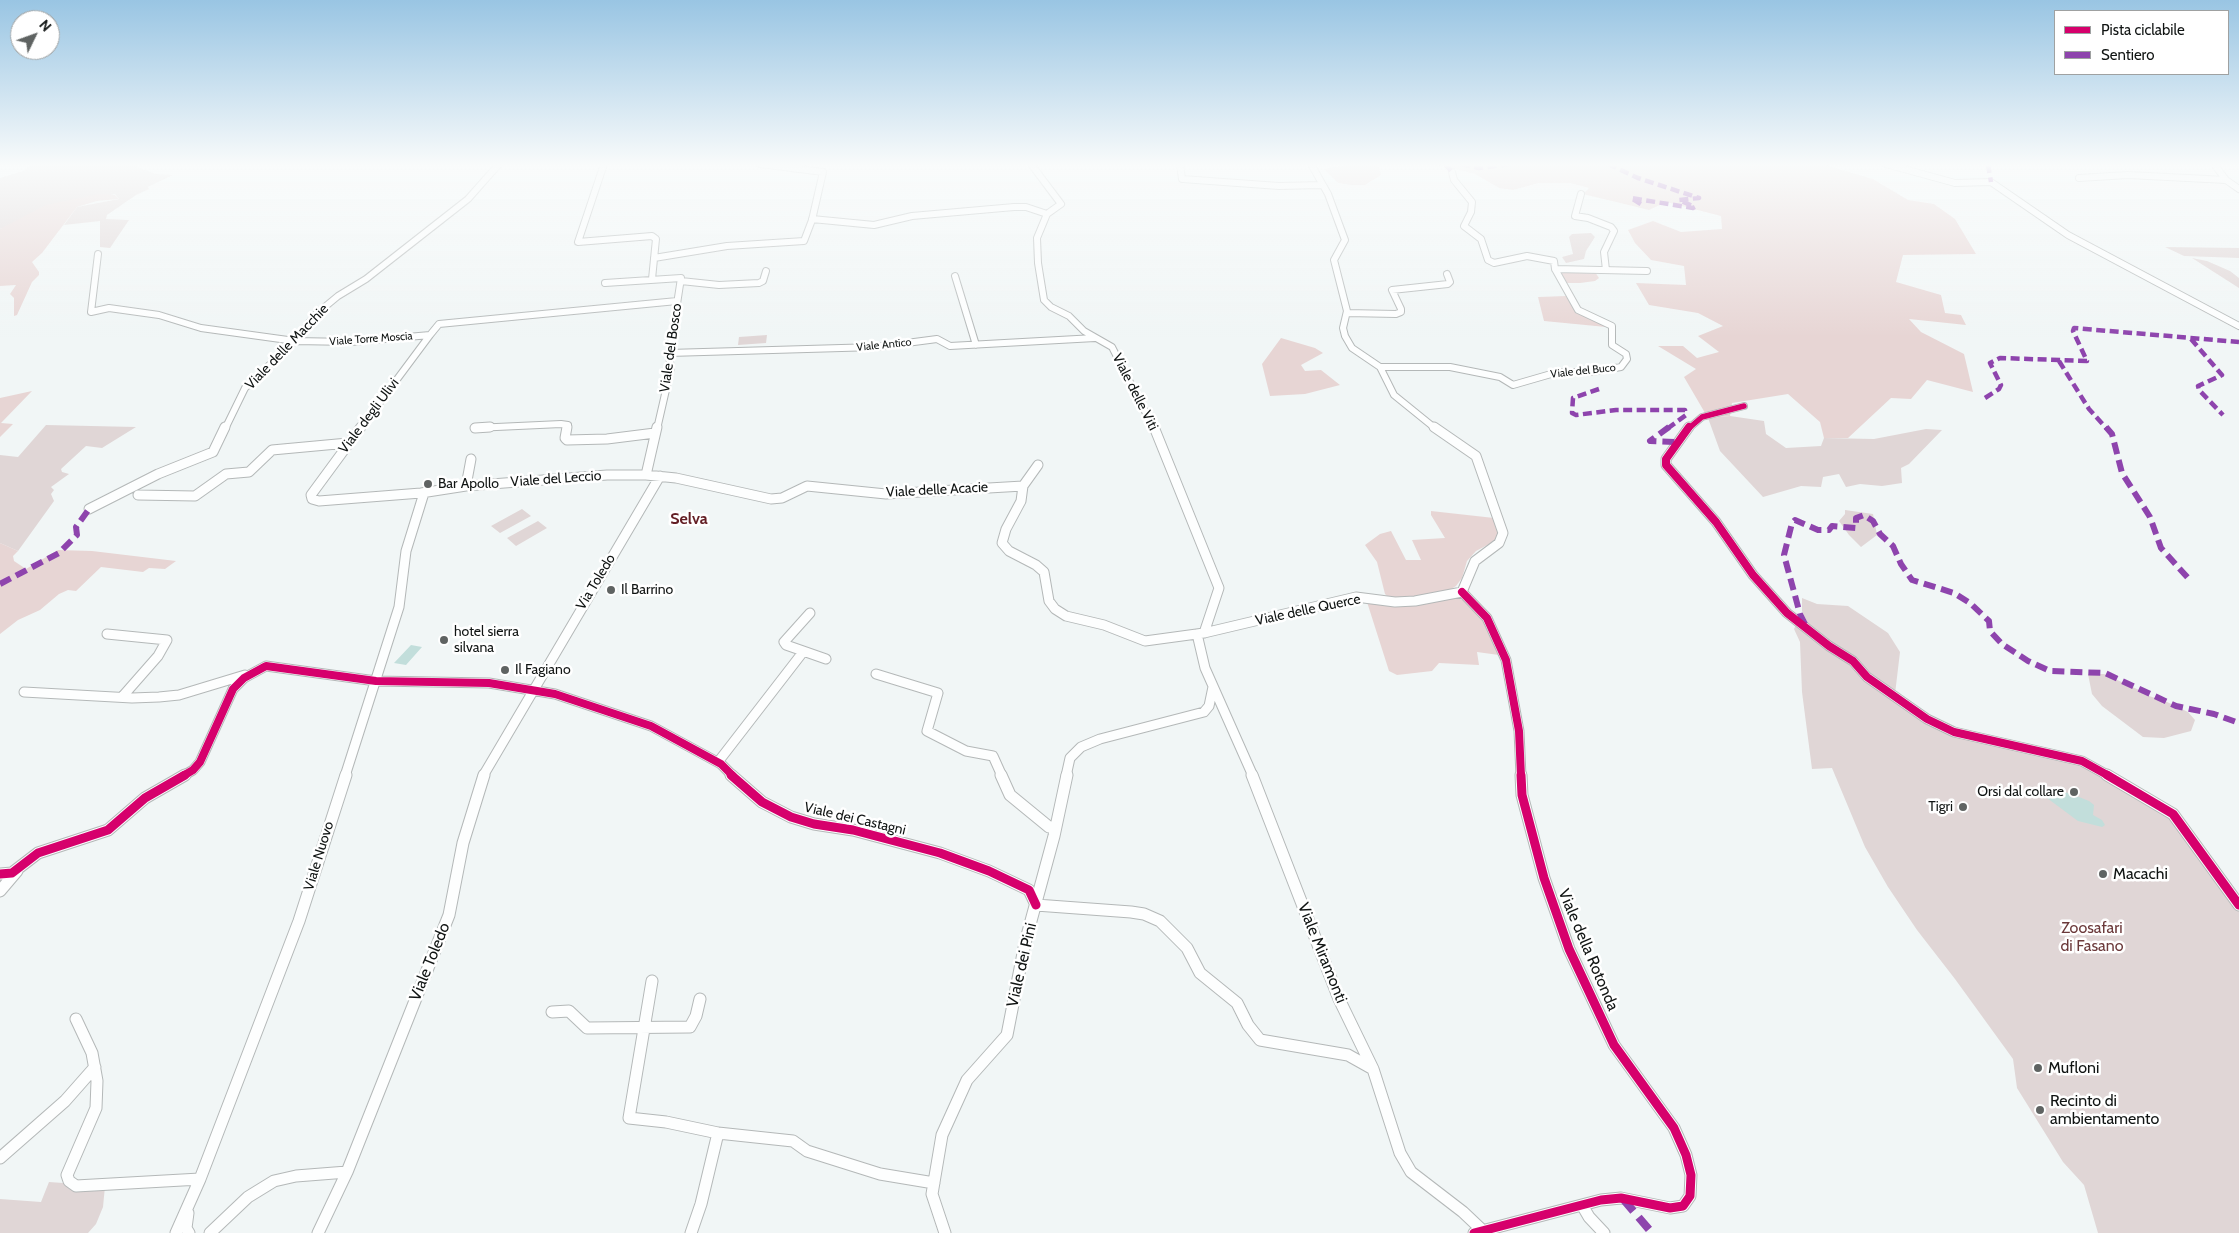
<!DOCTYPE html>
<style>
body{margin:0}
#map{position:relative;width:2239px;height:1233px;overflow:hidden;background:#f1f6f6;font-family:Cabin,sans-serif}
canvas{display:block}
.legend{position:absolute;left:2054px;top:10px;width:175px;height:65px;box-sizing:border-box;background:#fff;border:1px solid #9fa1a1;margin:0;padding:6px 9px;list-style:none;font-size:15px;color:#101413}
.legend li{display:flex;align-items:center;gap:10px;height:25px}
.legend b{width:25px;border:1px solid #9fa1a1}
.north{position:absolute;left:10px;top:10px;width:50px;height:50px;box-sizing:border-box;background:#fff;border:1px solid #9fa1a1;border-radius:50%;rotate:48deg;font-size:14px;font-weight:700;line-height:20px;text-align:center;color:#101413}
.north::after{content:'';display:block;margin:auto;width:18px;height:22px;background:#5f6362;clip-path:polygon(50% 0,100% 100%,50% 72%,0 100%)}
</style>
<div id="map">
<canvas width="2239" height="1233"></canvas>
<ul class="legend">
<li><b style="height:6px;background:#d6006c"></b>Pista ciclabile</li>
<li><b style="height:6px;background:#8e44ad"></b>Sentiero</li>
</ul>
<div class="north">N</div>
</div>
<script>
const ctx = document.querySelector('canvas').getContext('2d');
ctx.lineJoin = 'round';
function fillPath(path, color) { ctx.fillStyle = color; ctx.fill(path, 'evenodd'); }
const shape = rows => new Path2D(rows.map(r => 'M' + r).join(''));
function trace(path, color, width, dash) { ctx.strokeStyle = color; ctx.lineWidth = width; ctx.lineCap = dash ? 'butt' : 'round'; ctx.setLineDash(dash || []); ctx.stroke(path); }
function label(font, color, halo, rows, align = 'center') {
  ctx.font = font + ' Cabin,sans-serif'; ctx.lineWidth = 5; ctx.setLineDash([]); ctx.textBaseline = 'middle'; ctx.strokeStyle = halo; ctx.fillStyle = color; for (const [text, x, y, turn = 0] of rows) {
    ctx.save(); ctx.translate(x, y); ctx.rotate((+turn || 0) * Math.PI / 180); ctx.textAlign = isNaN(turn) ? turn : align; if (halo) ctx.strokeText(text, 0, 0); ctx.fillText(text, 0, 0); ctx.restore();
  }
}
const green = shape([
 [30,164,137,164,137,167,156,174,173,175,148,187,149,189,136,195,107,215,106,219,129,220,110,248,100,247,100,221,64,225,77,207,119,199,115,194,0,229,0,178,26,170],
 [1591,233,1595,237,1586,251,1584,259,1566,263,1562,257,1573,254,1569,237,1572,234],
 [2165,247,2239,248,2239,258,2184,256],
 [2192,258,2207,261,2230,271,2239,278,2239,288],
 [767,335,766,343,738,345,739,337],
 [1730,416,1764,421,1766,434,1786,448,1821,446,1824,438,1874,439,1926,429,1942,430,1909,464,1901,468,1902,483,1882,486,1860,484,1846,487,1839,474,1823,477,1821,487,1801,486,1763,497,1720,451,1708,418],
 [46,425,136,427,102,448,86,446,61,469,62,472,69,474,51,487,54,490,51,494,54,501,18,551,0,543,0,455,18,457],
 [522,509,531,516,500,533,491,526],
 [1845,510,1873,514,1877,535,1861,547,1849,535,1839,521,1845,514],
 [538,521,547,528,516,546,507,538],
 [1802,598,1817,604,1848,606,1888,633,1900,652,1895,694,1811,631,1802,611],
 [1796,625,1850,663,1923,720,2081,764,2169,815,2239,911,2239,1233,2098,1233,2084,1185,2063,1162,2017,1088,2013,1059,1955,979,1917,930,1888,887,1865,847,1832,768,1812,769,1802,692,1800,642,1794,629],
 [2088,674,2104,674,2137,689,2149,696,2165,701,2188,712,2195,720,2191,731,2164,738,2143,737,2102,706,2092,694],
 [49,1182,105,1186,103,1207,96,1224,88,1233,0,1233,0,1199,41,1202]
]);
const forest = shape([
 [1354,164,1378,164,1381,175,1365,185,1351,185,1338,183,1324,169],
 [1435,164,1821,164,1873,179,1908,200,1934,204,1955,219,1976,254,1903,255,1896,282,1941,295,1945,313,1961,315,1966,325,1909,319,1921,332,1964,354,1973,392,1927,380,1911,399,1891,398,1848,438,1824,438,1820,422,1788,394,1732,403,1730,416,1708,418,1684,377,1696,369,1658,346,1683,346,1697,358,1719,352,1698,336,1723,326,1698,313,1649,305,1636,283,1686,285,1684,266,1651,260,1635,243,1628,230,1653,221,1681,232,1722,229,1721,216,1666,202,1649,210,1583,194,1589,188,1570,183,1539,183,1513,190,1499,188,1475,174],
 [99,194,115,195,119,199,97,201,77,207,42,253,32,262,39,272,39,275,32,282,17,315,14,316,14,298,10,294,16,285,0,286,0,229,46,205],
 [1558,271,1595,272,1599,278,1595,281,1580,283,1566,283],
 [1566,296,1576,311,1607,325,1606,327,1544,321,1538,297],
 [1281,338,1315,348,1323,353,1301,365,1305,371,1321,370,1340,385,1305,394,1270,396,1262,364],
 [32,391,1,423,13,424,0,437,0,398],
 [1431,511,1494,518,1499,531,1497,540,1476,551,1467,561,1462,578,1456,586,1448,591,1401,600,1389,598,1385,594,1377,562,1365,545,1380,534,1391,531,1406,560,1421,560,1412,540,1445,538,1431,515],
 [0,543,18,551,13,556,14,561,26,569,58,550,92,551,176,561,165,569,149,568,143,572,101,567,76,591,68,590,59,594,40,610,18,620,0,634],
 [1459,598,1468,603,1486,625,1499,655,1477,652,1479,665,1439,663,1432,671,1397,675,1389,671,1367,602,1375,602,1384,606]
]);
const water = shape([
 [411,645,422,647,406,665,394,663],
 [2047,790,2069,793,2089,801,2094,805,2093,815,2102,820,2105,825,2102,827,2078,821,2047,798,2044,794]
]);
const minorFar2 = shape([
 [604,164,578,242,652,236,656,239,652,279],
 [1031,164,1061,204,1047,214,1037,238,1038,263,1044,300,1051,307,1069,316,1084,331,1112,347,1154,429],
 [1180,164,1182,179,1279,186,1322,185],
 [1311,164,1328,194,1345,240,1334,260,1347,311,1343,328,1345,336,1352,348,1380,367,1394,395,1436,429],
 [1886,164,1955,183,1991,182,2068,235,2239,326],
 [2214,164,2226,180,2239,189],
 [2079,178,2128,175,2226,180],
 [1581,194,1575,216,1588,218,1611,227,1614,231,1604,252,1606,270],
 [812,219,874,225,912,216,1014,207,1026,207,1047,214],
 [98,254,91,312,109,308,159,315,201,328,295,341,351,342,430,335,439,324,677,301],
 [654,258,727,246,804,241,812,220,823,172,760,164],
 [1555,269,1647,271],
 [955,276,976,345],
 [681,281,719,285,759,283,763,281,766,271],
 [605,283,681,278,669,356,671,368,657,429],
 [1347,313,1396,314,1401,312,1401,309,1392,290,1448,284,1450,282,1447,274],
 [669,353,876,347,937,339,950,346,1095,338],
 [1380,367,1450,367,1500,377,1513,385,1558,372,1591,372,1621,367,1627,359,1626,354,1612,345,1612,326,1578,310,1555,269,1554,261,1527,256,1494,263,1488,260,1481,239,1464,226,1471,212,1472,202,1454,180,1452,172],
 [475,428,561,424,568,425,567,429],
 [225,429,245,388,295,341,315,315,338,296,366,279,468,199,499,164],
 [360,429,430,335],
 [1688,429,1702,417,1744,406]
]);
const minorFar1 = shape([
 [361,427,311,495,312,499,319,501,421,493,466,486,471,459],
 [567,427,565,438,567,440,607,439,655,433],
 [1154,427,1219,588,1204,633],
 [1434,427,1476,456,1503,533,1499,543,1475,561,1462,592],
 [1689,427,1666,459,1666,465,1716,522,1753,575,1787,613,1829,646,1853,661,1867,677,1927,719,1954,732,2082,761,2109,776],
 [475,428,490,427],
 [1038,465,1023,486,1021,501,1006,529,1002,543,1009,551,1036,565,1044,572,1049,601,1055,609,1066,616,1104,625,1145,641,1204,633,1356,597,1395,602,1415,601,1462,592],
 [646,475,657,427],
 [466,486,607,475,646,475,676,478,771,499,782,498,807,486,886,494,1023,486],
 [138,495,195,496,226,474,249,472,272,450,348,443],
 [89,509,158,474,213,452,225,427],
 [1462,592,1487,618,1506,660,1519,731,1521,776],
 [810,613,784,642,786,645,826,659],
 [107,634,167,640,158,656,122,697],
 [1197,634,1205,668,1253,776],
 [876,674,938,693,927,731,966,751,993,756,1002,776],
 [24,692,132,698,159,697,179,695,245,675],
 [718,762,803,652],
 [183,776,193,770,200,762,233,689,244,678,266,666,376,681,489,683,555,694,651,726,721,764,733,776],
 [345,776,399,607,406,551,424,493],
 [483,776,660,476],
 [1066,776,1070,758,1081,747,1100,739,1204,712,1209,706,1213,687]
]);
const minor = shape([
 [731,775,762,802,791,817,814,824,853,830,940,853,989,871,1029,890,1036,905],
 [1001,775,1010,795,1049,827,1056,827],
 [1252,775,1339,999,1373,1069,1400,1153,1411,1172,1463,1212,1482,1230],
 [2107,775,2173,814,2239,905],
 [0,874,12,873,38,853,108,830,145,798,185,775],
 [0,891,17,871],
 [1036,905,1131,912,1144,914,1160,921,1187,948,1200,973,1237,1003,1248,1025,1260,1040,1348,1055,1373,1069],
 [652,981,629,1118,666,1122,718,1133,793,1141,807,1151,880,1174,934,1183],
 [552,1012,569,1011,587,1028,690,1027,696,1016,700,999],
 [76,1019,92,1053,97,1081,96,1108,67,1175,69,1181,76,1186,200,1179],
 [0,1158,65,1101,95,1067],
 [1582,1205,1589,1217,1604,1233],
 [188,1213,186,1228,189,1233],
 [176,1233,200,1179,299,921,346,775],
 [210,1233,248,1197,274,1181,296,1176,347,1172],
 [318,1233,347,1172,449,915,463,843,484,775],
 [691,1233,701,1204,718,1133],
 [945,1233,932,1194,942,1135,967,1080,1007,1035,1025,943,1054,836,1067,775],
 [1474,1233,1601,1200,1621,1198,1670,1208,1683,1206,1690,1196,1691,1175,1686,1155,1674,1128,1614,1045,1569,949,1544,878,1522,795,1521,775]
]);
const quietFar2 = shape([
 [1445,164,1452,172],
 [1461,164,1479,168,1510,164],
 [1608,164,1638,178,1699,198,1679,200,1695,207,1693,208,1631,198,1642,205],
 [1988,164,1991,182],
 [2191,339,2222,375,2198,386,2199,390,2223,415],
 [2059,361,2089,409,2107,429],
 [1599,389,1573,398,1572,413,1576,415,1616,410,1685,410,1686,415,1667,429],
 [1985,398,1999,389,2001,385,1990,363,2000,358,2087,361,2073,331,2074,328,2239,342]
]);
const quietFar1 = shape([
 [1669,427,1650,441,1677,442],
 [2106,427,2112,434,2122,473,2150,517,2161,548,2188,578],
 [0,584,59,553,77,535,76,527,89,509],
 [1805,624,1800,614,1784,555,1792,523,1795,520,1818,530,1829,530,1832,526,1856,528,1856,518,1864,515,1873,521,1880,534,1893,546,1901,564,1912,580,1954,593,1970,603,1989,621,1990,631,2002,644,2028,661,2050,671,2105,673,2176,706,2214,714,2239,723]
]);
const quiet = shape([
 [1623,1199,1652,1233]
]);
const cyclewayFar2 = shape([
 [1688,429,1702,417,1744,406]
]);
const cyclewayFar1 = shape([
 [1689,427,1666,459,1666,465,1716,522,1753,575,1787,613,1829,646,1853,661,1867,677,1927,719,1954,732,2082,761,2109,776],
 [1462,592,1487,618,1506,660,1519,731,1521,776],
 [183,776,193,770,200,762,233,689,244,678,266,666,376,681,489,683,555,694,651,726,721,764,733,776]
]);
const cycleway = shape([
 [731,775,762,802,791,817,814,824,853,830,940,853,989,871,1029,890,1036,905],
 [2107,775,2173,814,2239,905],
 [0,874,12,873,38,853,108,830,145,798,185,775],
 [1474,1233,1601,1200,1621,1198,1670,1208,1683,1206,1690,1196,1691,1175,1686,1155,1674,1128,1614,1045,1569,949,1544,878,1522,795,1521,775]
]);
const markers = [
 [428,484,5,"#5f6362"],
 [611,590,5,"#5f6362"],
 [444,640,5,"#5f6362"],
 [505,670,5,"#5f6362"],
 [2074,792,5,"#5f6362"],
 [1963,807,5,"#5f6362"],
 [2103,874,5,"#5f6362"],
 [2038,1068,5,"#5f6362"],
 [2040,1110,5,"#5f6362"]
];
const farStreetnames = [
 ["Viale Torre Moscia",371,339,-4],
 ["Viale Antico",884,345,-6],
 ["Viale del Buco",1583,371,-6]
];
const streetNames = [
 ["Viale delle Macchie",287,347,-46],
 ["Viale del Bosco",671,348,-82],
 ["Viale delle Viti",1135,392,63],
 ["Viale degli Ulivi",369,416,-53],
 ["Viale del Leccio",556,479,-4],
 ["Viale delle Acacie",937,490,-3],
 ["Via Toledo",596,582,-59],
 ["Viale delle Querce",1308,610,-12],
 ["Viale dei Castagni",855,819,13],
 ["Viale Nuovo",319,856,-73]
];
const poiNames = [
 ["Bar Apollo",438,484],
 ["Il Barrino",621,590],
 ["hotel sierra",454,632],
 ["silvana",454,648],
 ["Il Fagiano",515,670],
 ["Orsi dal collare",2064,792,"right"],
 ["Tigri",1953,807,"right"]
];
const quarterNames = [
 ["Selva",689,519]
];
const nearPoinames = [
 ["Macachi",2113,874],
 ["Mufloni",2048,1068],
 ["Recinto di",2050,1101],
 ["ambientamento",2050,1119]
];
const nearParknames = [
 ["Zoosafari",2092,928],
 ["di Fasano",2092,946]
];
const nearStreetnames = [
 ["Viale della Rotonda",1588,950,67],
 ["Viale Miramonti",1322,953,68],
 ["Viale Toledo",430,962,-68],
 ["Viale dei Pini",1022,965,-77]
];
fillPath(green, '#e0d6d6');
fillPath(forest, '#e7d5d4');
fillPath(water, '#c2dedb');
trace(minorFar2, '#b4b8b8', 8);
trace(minorFar1, '#b4b8b8', 11);
trace(minor, '#b4b8b8', 13);
trace(minorFar2, '#fdfefe', 6);
trace(minorFar1, '#fdfefe', 9);
trace(minor, '#fdfefe', 11);
trace(quietFar2, '#8e44ad', 4.5, [9, 4.5]);
trace(quietFar1, '#8e44ad', 6, [12, 6]);
trace(quiet, '#8e44ad', 8, [16, 8]);
trace(cyclewayFar2, '#d6006c', 5.5);
trace(cyclewayFar1, '#d6006c', 8);
trace(cycleway, '#d6006c', 9);
const sky = ctx.createLinearGradient(0, 0, 0, 337);
sky.addColorStop(0, '#99c5e3');
sky.addColorStop(0.49, '#f9fbfb');
sky.addColorStop(1, '#f9fbfb00');
ctx.fillStyle = sky;
ctx.fillRect(0, 0, 2239, 337);
for (const [x, y, r, color] of markers) { const dot = new Path2D(); dot.arc(x, y, r, 0, 2 * Math.PI); ctx.fillStyle = color; ctx.fill(dot); trace(dot, '#fff', 2); }
label('11px', '#101413', '#fff', farStreetnames);
label('14px', '#101413', '#fff', streetNames);
label('14px', '#101413', '#fff', poiNames, 'left');
label('bold 16px', '#641f25', '#fff', quarterNames);
label('16px', '#101413', '#fff', nearPoinames, 'left');
label('16px', '#6b393a', '#fff', nearParknames);
label('16px', '#101413', '#fff', nearStreetnames);
</script>
